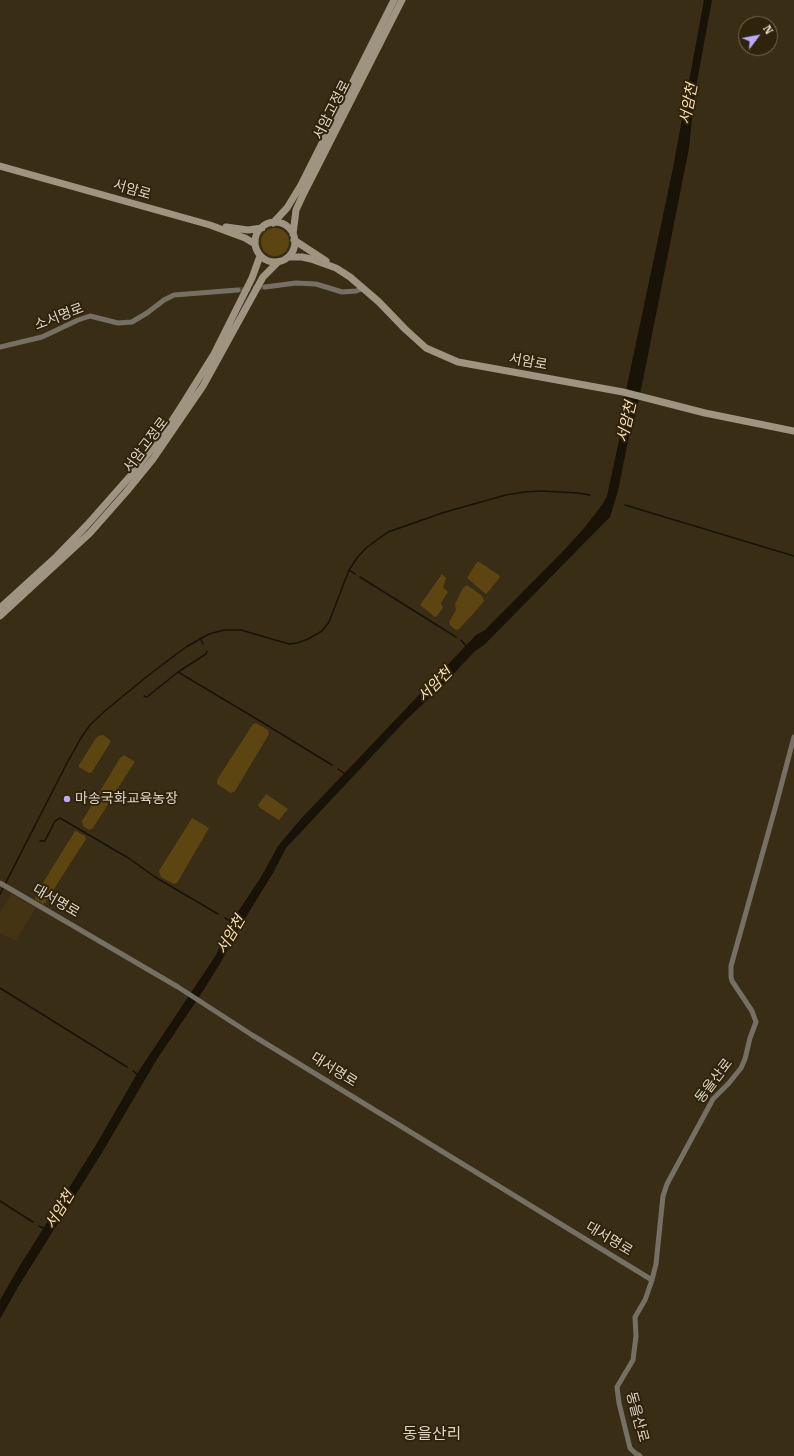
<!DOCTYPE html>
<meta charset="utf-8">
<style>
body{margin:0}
#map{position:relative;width:794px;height:1456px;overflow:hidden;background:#3a2d15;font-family:"Roboto Serif",serif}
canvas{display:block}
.north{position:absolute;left:738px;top:16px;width:40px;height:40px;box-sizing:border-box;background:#30230b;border:1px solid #756a56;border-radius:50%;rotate:58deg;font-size:11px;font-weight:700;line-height:16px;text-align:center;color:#dcd4c6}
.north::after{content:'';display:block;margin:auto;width:14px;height:18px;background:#bcaaf5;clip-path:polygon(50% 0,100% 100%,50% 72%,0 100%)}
</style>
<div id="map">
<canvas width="794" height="1456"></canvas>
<div class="north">N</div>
</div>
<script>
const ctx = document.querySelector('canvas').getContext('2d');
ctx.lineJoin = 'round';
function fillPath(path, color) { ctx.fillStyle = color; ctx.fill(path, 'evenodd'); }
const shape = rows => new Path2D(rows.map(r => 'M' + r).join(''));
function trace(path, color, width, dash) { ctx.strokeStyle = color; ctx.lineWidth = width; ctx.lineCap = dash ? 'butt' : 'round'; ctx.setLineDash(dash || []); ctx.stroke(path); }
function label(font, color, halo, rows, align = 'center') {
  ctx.font = font + ' "Roboto Serif","Noto Sans KR",serif'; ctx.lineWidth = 4; ctx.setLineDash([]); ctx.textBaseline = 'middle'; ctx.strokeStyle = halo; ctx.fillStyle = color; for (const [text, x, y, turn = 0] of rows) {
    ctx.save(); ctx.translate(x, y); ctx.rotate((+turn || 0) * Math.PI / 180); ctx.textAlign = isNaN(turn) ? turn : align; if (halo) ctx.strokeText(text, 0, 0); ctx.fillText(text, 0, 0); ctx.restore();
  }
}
const built = shape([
 [11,894,36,908,15,941,0,933,0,913]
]);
const green = shape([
 '261 242a14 14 0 1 1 28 0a14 14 0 1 1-28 0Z',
 [477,562,479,562,499,575,500,577,489,591,486,594,467,578],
 [442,574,446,578,443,587,448,592,441,603,443,608,437,616,435,617,420,605],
 [467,585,482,596,484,601,474,613,459,629,456,630,450,625,449,622,456,610,455,604,463,588],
 [256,723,268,730,269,734,235,791,231,793,217,784,217,780,253,724],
 [103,735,110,740,110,743,92,772,89,773,79,767,79,765,96,738,98,736],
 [124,755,134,761,134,763,93,828,89,830,83,826,82,821,120,758],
 [266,794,288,809,279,820,260,808,258,805],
 [192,818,209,828,177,883,174,884,161,877,159,871],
 [75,831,76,831,85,836,86,839,45,903,43,904,35,899,36,894]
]);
const water = shape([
 [704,0,712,0,694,98,689,148,645,370,633,427,629,436,618,491,610,517,484,645,475,651,446,682,405,721,286,848,273,873,238,930,221,962,201,994,157,1059,103,1151,18,1287,0,1319,0,1300,19,1267,96,1145,138,1072,216,955,230,924,261,877,278,846,299,821,476,635,485,630,567,547,585,527,602,505,607,496,626,408,624,404,624,400,673,168]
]);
const stream = shape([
 [625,505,794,556],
 [349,570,355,574],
 [360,577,456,637],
 [200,638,203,644],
 [461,640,466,646],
 [178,672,265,724,332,765],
 [144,696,147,697,178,672,206,654,207,651],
 [338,769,345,774],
 [40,841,45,841,55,821,60,818,130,859,155,877,218,914],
 [0,894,67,763,81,738,90,725,106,710,150,674,186,647,209,634,224,630,241,630,289,644,297,643,308,639,322,631,329,622,349,570,357,558,366,548,388,532,445,512,506,495,524,492,542,491,578,493,590,495],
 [225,918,232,922],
 [0,988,127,1067],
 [133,1071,138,1075],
 [0,1201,33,1222],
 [39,1226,45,1229]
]);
const streetTunnel = shape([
 [238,290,265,287]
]);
const street = shape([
 [265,287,296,283,316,284,342,292,356,291,364,288],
 [0,347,42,337,78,320,90,316,118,323,132,322,147,313,164,300,174,295,238,290],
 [0,883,178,987,252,1035,652,1280],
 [640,1456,635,1453,630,1448,619,1403,617,1387,633,1360,636,1336,635,1317,645,1300,652,1280,656,1264,663,1196,667,1184,713,1099,729,1083,741,1068,745,1059,750,1038,756,1022,752,1011,732,981,731,977,731,966,776,805,794,737]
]);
const secondary = shape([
 [0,166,210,225,245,238,255,244],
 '255 242a20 20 0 1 1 40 0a20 20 0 1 1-40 0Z',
 [273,223,287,208,301,185,394,0],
 [226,227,248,230,262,228],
 [293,234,296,210,302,197,402,0],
 [294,240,326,261],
 [289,257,302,257,311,259,336,268,350,277,379,302,405,329,426,348,458,362,623,392,705,413,794,431],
 [0,608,57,556,87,525,132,474,166,430,181,407,214,354,252,278,260,256],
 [0,616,90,533,127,491,153,459,203,386,263,277,278,262]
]);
const markers = [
 [67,799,4,"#bcaaf5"]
];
const streetNames = [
 ["서암고정로",332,110,-63],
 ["서암로",132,190,16],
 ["소서명로",59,317,-21],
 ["서암로",528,362,10],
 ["서암고정로",146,445,-53],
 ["대서명로",56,901,30],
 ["대서명로",334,1070,32],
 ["동을산로",714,1081,-53],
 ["대서명로",609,1239,31],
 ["동을산로",637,1417,75]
];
const poiNames = [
 ["마송국화교육농장",75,799]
];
const waterNames = [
 ["서암천",689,104,-79],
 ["서암천",627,422,-77],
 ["서암천",435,685,-45],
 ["서암천",231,935,-60],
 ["서암천",60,1210,-59]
];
const quarterNames = [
 ["동을산리",432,1434]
];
fillPath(built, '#453414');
fillPath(green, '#5d4512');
fillPath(water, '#191207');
trace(stream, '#191207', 1.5);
trace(streetTunnel, '#524630', 5, [5, 2.5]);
trace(street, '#767064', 5);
trace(secondary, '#9e9481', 7);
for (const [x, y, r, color] of markers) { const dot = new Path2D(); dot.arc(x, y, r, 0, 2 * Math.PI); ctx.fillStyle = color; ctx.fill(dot); trace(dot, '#30230b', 1.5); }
label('14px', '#dcd4c6', '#30230b', streetNames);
label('14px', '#dcd4c6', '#30230b', poiNames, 'left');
label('italic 15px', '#f7dfb6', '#30230b', waterNames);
label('16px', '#dcd4c6', '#30230b', quarterNames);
</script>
